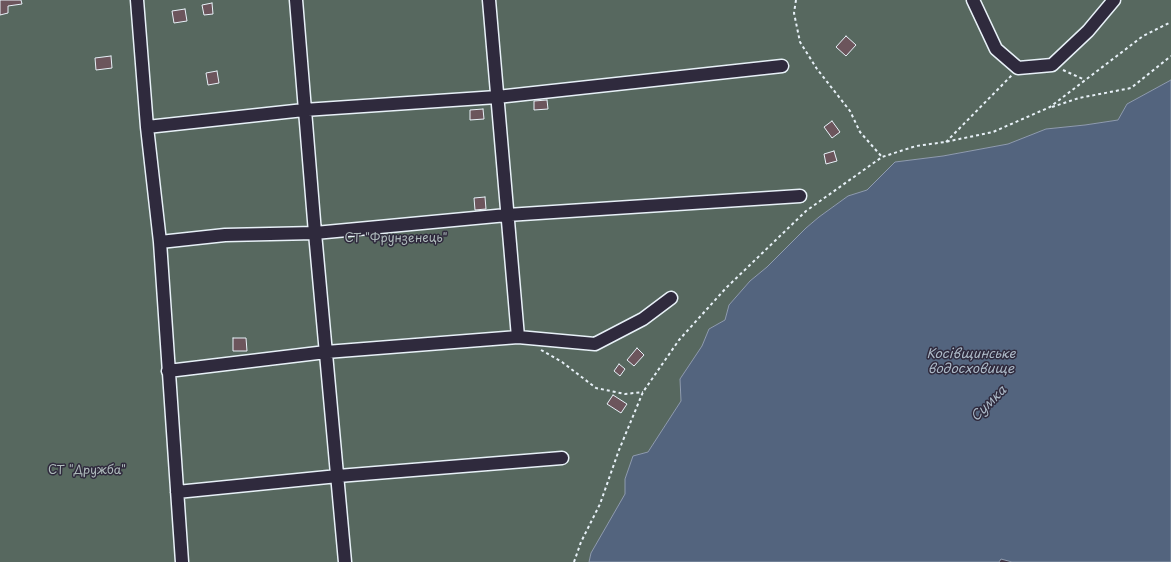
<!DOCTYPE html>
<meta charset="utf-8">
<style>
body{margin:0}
canvas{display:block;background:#413746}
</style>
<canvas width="1171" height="562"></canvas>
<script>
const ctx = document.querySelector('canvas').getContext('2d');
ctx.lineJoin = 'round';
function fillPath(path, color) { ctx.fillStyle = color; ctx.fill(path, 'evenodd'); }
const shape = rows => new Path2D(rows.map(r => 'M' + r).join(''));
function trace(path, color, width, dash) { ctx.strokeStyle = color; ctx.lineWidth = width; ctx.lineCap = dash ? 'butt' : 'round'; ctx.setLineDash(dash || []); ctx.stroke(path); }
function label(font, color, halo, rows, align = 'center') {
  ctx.font = font + ' "Playpen Sans",sans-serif'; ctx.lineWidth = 3; ctx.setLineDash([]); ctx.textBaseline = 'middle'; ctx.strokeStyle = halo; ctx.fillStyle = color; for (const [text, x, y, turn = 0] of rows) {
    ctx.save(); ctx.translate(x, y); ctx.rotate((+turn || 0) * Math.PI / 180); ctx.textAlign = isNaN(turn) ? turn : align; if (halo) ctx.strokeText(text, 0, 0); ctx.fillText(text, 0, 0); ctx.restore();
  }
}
const green = shape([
 [0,0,1171,0,1171,80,1127,104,1118,120,1085,125,1046,129,1008,144,943,156,895,162,867,190,848,196,819,217,806,228,767,267,750,281,729,305,725,320,709,329,702,346,680,379,681,401,648,452,633,456,625,479,625,494,591,553,589,562,0,562]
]);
const water = shape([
 [1171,80,1171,562,1012,562,1001,559,999,562,589,562,591,553,625,494,625,479,633,456,648,452,681,401,680,379,702,346,709,329,725,320,729,305,750,281,767,267,806,228,819,217,848,196,867,190,895,162,943,156,1008,144,1046,129,1085,125,1118,120,1127,104,1171,80]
]);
const building = shape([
 [0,0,21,0,22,4,8,6,8,13,0,15,0,0],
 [212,3,213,14,204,15,202,5,212,3],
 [185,9,187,21,174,23,172,11,185,9],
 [846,36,856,45,846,56,836,47,846,36],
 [111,56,112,68,96,70,95,58,111,56],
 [217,71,219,83,208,85,206,73,217,71],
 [547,100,548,109,534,110,534,101,547,100],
 [483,109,484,119,470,120,470,110,483,109],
 [832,121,840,132,832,138,824,127,832,121],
 [834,151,837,161,826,164,824,154,834,151],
 [485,197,486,209,475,210,474,198,485,197],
 [233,338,246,338,247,351,233,351,233,338],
 [637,348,644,355,634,366,627,360,637,348],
 [619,364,625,369,620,376,614,371,619,364],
 [613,395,627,404,621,413,607,404,613,395]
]);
const path = shape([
 [796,0,794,13,800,42,817,69,850,111,860,132,882,157],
 [1063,70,1085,80],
 [1052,107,1079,98,1131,88,1171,56],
 [946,142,1012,75],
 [541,350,562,362,596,388,625,394,643,392],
 [574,562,581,542,600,504,619,450,643,392,679,340,726,288,806,211,882,157,916,146,945,142,993,132,1050,107,1143,36,1171,22]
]);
const minor = shape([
 [137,0,147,127,160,242,182,562],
 [296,0,315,233,507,215,800,196],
 [489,0,518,337],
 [973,0,996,49,1018,68,1052,65,1088,31,1114,0],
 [147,127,304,110,497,97,782,66],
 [160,242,225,235,315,233,345,562],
 [168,371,326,352,518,337,595,344,643,319,671,298],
 [177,492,338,476,562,458]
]);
const parkNames = [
 ["СТ \"Фрунзенець\"",396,239],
 ["СТ \"Дружба\"",87,471]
];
const waterNames = [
 ["Косівщинське",971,354],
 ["водосховище",971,369],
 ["Сумка",989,404,-45]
];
fillPath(green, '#57685f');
fillPath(water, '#53647e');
trace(water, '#8f9caf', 1);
fillPath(building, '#6c555c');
trace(building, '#e8f1f8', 1);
trace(minor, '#e8f1f8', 15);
trace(path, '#e8f1f8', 2, [3, 3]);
trace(minor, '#2f2a3d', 12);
label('12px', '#aebabb', '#2f2a3d', parkNames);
label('italic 13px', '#acb9c7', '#2f2a3d', waterNames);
</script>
